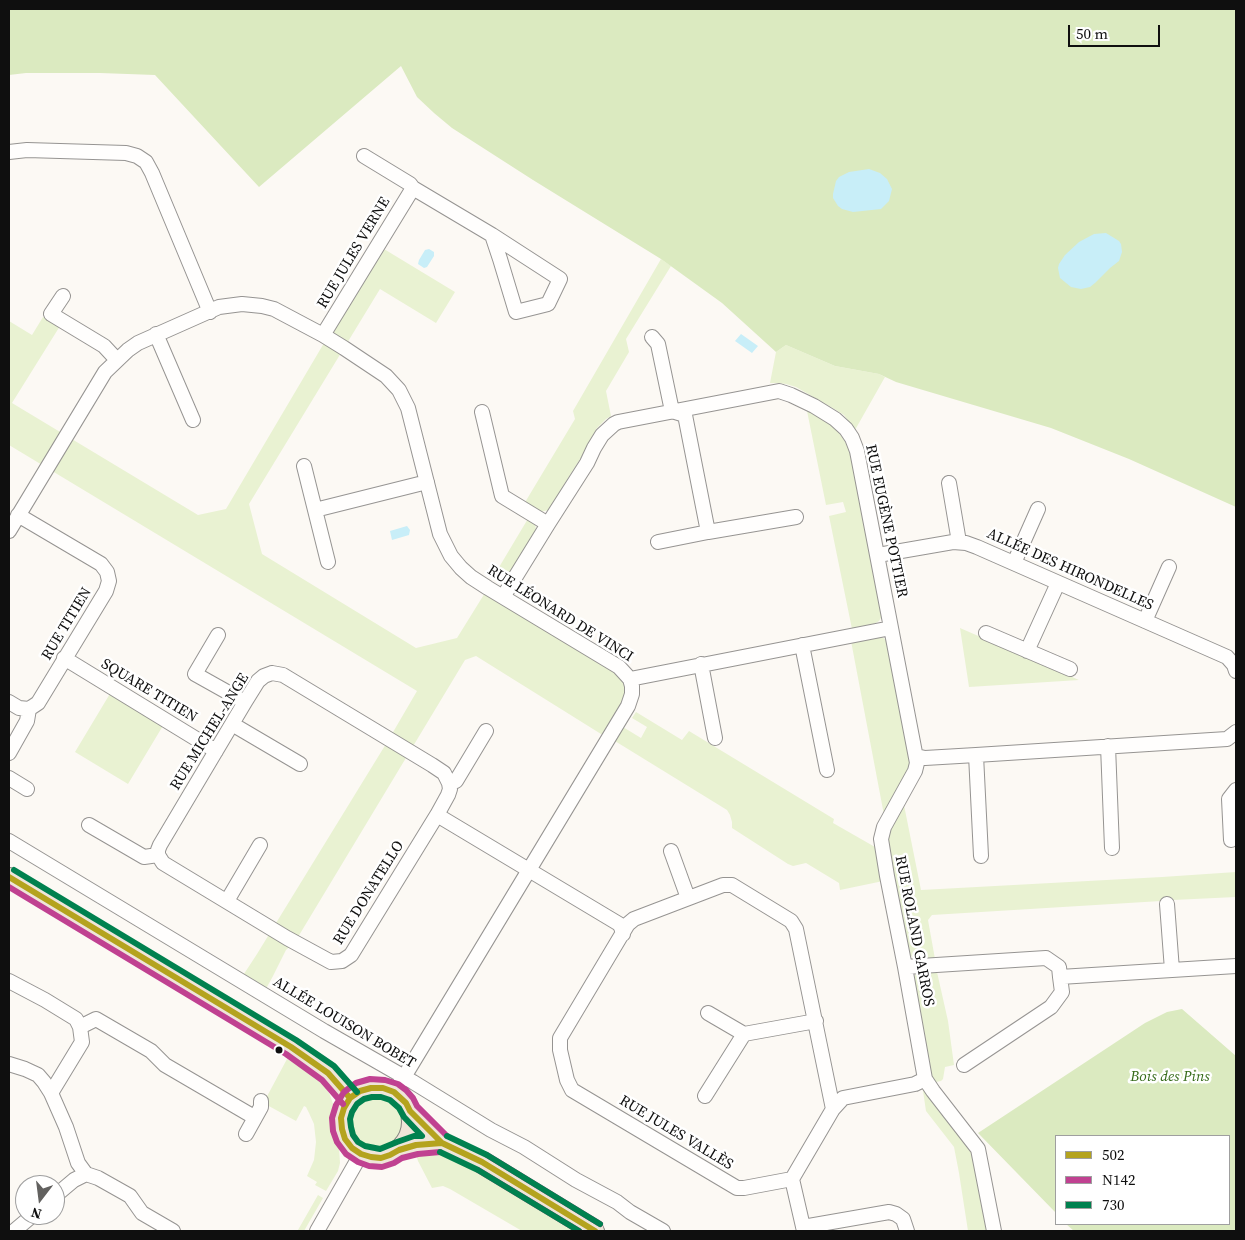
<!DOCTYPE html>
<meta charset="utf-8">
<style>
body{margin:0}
#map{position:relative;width:1245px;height:1240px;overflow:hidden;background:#fcf9f4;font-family:"Source Serif 4",serif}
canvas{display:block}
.frame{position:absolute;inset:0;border:10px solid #0f0f0f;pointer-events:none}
.legend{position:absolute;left:1055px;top:1135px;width:175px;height:90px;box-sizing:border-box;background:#fff;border:1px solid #9f9f9f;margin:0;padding:6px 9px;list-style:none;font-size:15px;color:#0f0f0f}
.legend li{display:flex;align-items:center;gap:10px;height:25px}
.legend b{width:25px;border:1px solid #9f9f9f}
.north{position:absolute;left:15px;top:1175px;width:50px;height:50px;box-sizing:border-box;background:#fff;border:1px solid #9f9f9f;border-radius:50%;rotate:195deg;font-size:14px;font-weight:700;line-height:20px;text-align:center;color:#0f0f0f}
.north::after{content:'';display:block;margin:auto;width:18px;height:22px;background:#62615f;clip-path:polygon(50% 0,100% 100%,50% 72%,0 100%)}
.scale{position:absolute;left:1068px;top:25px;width:92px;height:22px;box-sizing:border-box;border:2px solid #0f0f0f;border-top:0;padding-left:6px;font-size:15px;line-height:18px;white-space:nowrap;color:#0f0f0f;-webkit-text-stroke:4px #fff;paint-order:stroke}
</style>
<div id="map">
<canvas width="1245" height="1240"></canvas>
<div class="frame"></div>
<ul class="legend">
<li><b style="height:6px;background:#b4a31e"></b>502</li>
<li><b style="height:6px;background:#c04191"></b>N142</li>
<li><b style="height:6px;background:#00814f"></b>730</li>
</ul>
<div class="north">N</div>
<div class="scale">50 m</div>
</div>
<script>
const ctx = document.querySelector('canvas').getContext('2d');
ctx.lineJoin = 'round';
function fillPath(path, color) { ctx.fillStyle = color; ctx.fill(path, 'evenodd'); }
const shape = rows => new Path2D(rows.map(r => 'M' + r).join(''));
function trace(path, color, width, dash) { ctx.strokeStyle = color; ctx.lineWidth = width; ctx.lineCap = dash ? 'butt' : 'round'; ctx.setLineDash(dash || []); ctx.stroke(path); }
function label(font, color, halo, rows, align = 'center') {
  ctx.font = font + ' "Source Serif 4",serif'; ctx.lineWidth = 5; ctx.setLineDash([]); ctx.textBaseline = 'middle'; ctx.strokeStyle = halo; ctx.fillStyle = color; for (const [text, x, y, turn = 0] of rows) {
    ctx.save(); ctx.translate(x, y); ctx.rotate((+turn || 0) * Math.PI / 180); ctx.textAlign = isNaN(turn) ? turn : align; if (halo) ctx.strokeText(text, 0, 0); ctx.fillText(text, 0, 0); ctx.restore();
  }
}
const green = shape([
 [379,246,455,292,436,323,380,289,249,504,262,554,416,648,457,638,488,588,630,679,618,724,641,738,647,727,632,718,636,712,682,740,689,731,834,819,833,823,875,847,888,880,840,890,839,883,806,863,793,866,788,864,732,828,732,822,730,815,727,810,610,738,601,734,476,656,465,660,295,942,286,950,273,976,263,994,240,980,257,954,389,739,417,691,9,445,9,321,32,335,43,317,60,326,12,403,198,515,226,509,327,338],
 [661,259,671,266,626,339,629,352,606,391,611,416,606,419,596,429,592,440,565,483,554,505,549,510,540,512,524,504,575,419,573,411],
 [786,345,835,366,879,374,885,377,855,430,844,415,836,410,796,387,786,384,778,383,770,383,776,352],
 [807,411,824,420,837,430,846,443,851,455,882,616,879,621,874,624,852,629,829,516,846,512,843,502,826,505],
 [529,517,535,523,536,530,534,535,506,579,498,581,492,579],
 [960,628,1079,680,969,687],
 [881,636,887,641,911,766,884,815,851,641],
 [111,692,164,724,128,784,75,752],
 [904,805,921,890,1162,877,1236,872,1236,897,1173,900,1173,898,1161,899,1161,901,932,915,928,920,935,959,918,960,912,957,909,953,887,845,888,833],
 [937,972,948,1021,954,1065,945,1067,943,1079,941,1081,936,1082,933,1079,929,1070,913,980,914,976,916,974],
 [287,1059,307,1071,325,1086,330,1095,333,1104,331,1130,339,1148,340,1163,338,1171,326,1191,315,1185,317,1182,307,1176,314,1160,316,1142,314,1124,309,1113,306,1107,304,1106,296,1121,267,1105,264,1102],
 [923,1091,926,1092,971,1151,976,1164,987,1231,968,1231,959,1173,954,1147,926,1111],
 '350 1122a27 27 0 1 1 54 0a27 27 0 1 1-54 0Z',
 [434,1150,483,1171,583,1231,522,1231,450,1189,443,1186,432,1188,418,1161,415,1151],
 [318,1195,323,1198,304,1231,293,1231,298,1230]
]);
const forest = shape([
 [9,9,1236,9,1236,507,1129,459,1051,428,896,382,879,374,835,366,786,345,776,352,722,303,661,259,533,180,452,128,434,113,417,97,401,66,259,187,155,75,100,73,26,73,9,75],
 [1182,1009,1236,1056,1236,1231,1074,1231,1066,1224,1229,1224,1229,1136,1056,1136,1056,1213,978,1133,1145,1023,1167,1012]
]);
const water = shape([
 [869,169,880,173,887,179,892,189,889,201,881,209,853,212,842,209,838,206,833,198,833,194,836,181,839,177,849,172],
 [1106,233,1119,241,1121,244,1122,252,1119,261,1110,268,1095,283,1090,287,1081,289,1071,287,1060,278,1058,268,1059,264,1065,255,1079,242,1094,234],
 [429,249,434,252,434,256,427,267,424,268,418,264,419,260,425,250],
 [741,334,758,346,752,353,735,341],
 [407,526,410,530,409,535,392,540,390,531]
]);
const minor = shape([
 [9,152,27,150,126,153,137,156,146,162,152,173,210,312],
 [364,156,410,184,413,188,492,235,560,279,548,304,516,312,500,259,492,235],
 [63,296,51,314,104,346,117,360],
 [156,334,193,420],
 [323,335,413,188],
 [652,337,658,344,672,411],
 [672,411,685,415,708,532],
 [482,412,502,496,548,524],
 [304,466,328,562],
 [949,483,959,542],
 [315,510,427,482],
 [9,531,105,372,128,350,138,343,219,307,242,304,262,306,274,309,323,335,344,348,386,376,399,390,408,408,440,534,451,556,461,568,471,577,488,588,619,667,630,679,632,686,632,694,628,706,404,1077,394,1092],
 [658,542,708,532,796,517],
 [878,555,953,542,966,543,977,547,1227,657,1234,665,1236,671],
 [1014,563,1038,509],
 [503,597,548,524,587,463,594,448,602,435,614,424,618,422,779,391,791,395,814,406,835,419,846,429,852,438,857,451,917,763,915,771,884,827,881,839,887,876,905,967,925,1079,933,1091,978,1149,994,1231],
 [1145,621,1169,567],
 [986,633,1070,669],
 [218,635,195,674,245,702],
 [802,645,827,770],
 [1027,651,1058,583],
 [64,658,216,751],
 [701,664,715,738],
 [272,673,283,675,432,765,444,773,449,783,450,789,448,795,437,815,351,955,342,961,331,962,287,938,163,863,158,855,158,850,160,845,245,702,258,681,264,676,272,673],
 [630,679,891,628],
 [9,702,19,708,29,709,38,703,106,591,109,581,107,572,101,564,18,515],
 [232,724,300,764],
 [1108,746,1112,848],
 [9,753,27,721,29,709],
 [976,755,981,856],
 [916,756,925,758,976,755,1227,739,1236,732],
 [9,778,27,789],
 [449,783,456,781,486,731],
 [437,815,619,924,621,927,623,934],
 [89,825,144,857,158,855],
 [1231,840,1229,799,1236,790],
 [9,841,324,1031,413,1082,491,1130,524,1147,576,1180,617,1202,630,1212,663,1231],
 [671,851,688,898],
 [227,901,260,845],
 [1167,904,1172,970],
 [905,967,1046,958,1059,967,1060,977,1236,966],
 [9,981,45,1000,76,1019,80,1027,82,1042,51,1093],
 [708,1013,744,1034,816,1021],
 [80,1027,96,1019,151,1051,165,1065,254,1117],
 [9,1064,25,1069,38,1075,44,1082,51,1093,66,1127,78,1163,86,1174],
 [964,1065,1051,1007,1062,992,1060,977],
 [705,1096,744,1034],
 [833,1109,796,929,791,921,732,885,723,885,634,919,628,924,560,1038,560,1050,567,1080,572,1090,737,1188,744,1188,792,1179,833,1109,843,1098,915,1084,925,1079],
 [246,1134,261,1107,261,1101],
 [792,1179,804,1231],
 [55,1196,74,1180,86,1174,98,1178,130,1196,142,1213,173,1231],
 [803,1227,889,1212,896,1214,903,1219,907,1231],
 [14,1231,33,1215],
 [317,1231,361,1154]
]);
const major = shape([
 [9,877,291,1047,328,1073,350,1098],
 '341 1122a35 35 0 1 1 70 0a35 35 0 1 1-70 0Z',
 [410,1111,442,1143,482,1162,595,1231],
 [399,1150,416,1145,442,1143]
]);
const bus1 = shape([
 [9,877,291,1047,328,1073,350,1098],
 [371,1088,383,1088,394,1092,406,1103,410,1111,442,1143,416,1145,399,1150,390,1155,381,1158,371,1157,361,1154,352,1148,345,1139,342,1129,341,1118,344,1108,350,1098,360,1091,371,1088],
 [442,1143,482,1162],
 [442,1143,482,1162],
 [482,1162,595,1231]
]);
const bus2 = shape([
 [9,887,286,1054,322,1080,343,1104],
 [440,1152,418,1154,402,1158,394,1163,382,1167,369,1166,358,1162,346,1154,337,1142,333,1131,332,1118,336,1105,344,1092,356,1083,370,1079,385,1080,398,1084,406,1090,413,1098,417,1106,447,1136],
 [487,1155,600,1224],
 [478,1170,579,1231]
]);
const bus3 = shape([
 [14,870,296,1040,334,1066,357,1092],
 [372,1097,381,1097,390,1100,399,1108,404,1117,422,1136,414,1136,397,1142,380,1149,365,1146,358,1142,353,1135,351,1127,350,1119,352,1112,357,1104,364,1099,372,1097],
 [447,1136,487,1155,600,1224],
 [440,1152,478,1170,579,1231]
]);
const markers = [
 [279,1050,4.5,"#0f0f0f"]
];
const streetNames = [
 ["RUE JULES VERNE",354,253,-59],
 ["RUE EUGÈNE POTTIER",886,521,78],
 ["ALLÉE DES HIRONDELLES",1070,570,24],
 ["RUE LÉONARD DE VINCI",560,614,32],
 ["RUE TITIEN",67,624,-59],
 ["SQUARE TITIEN",149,691,31],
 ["RUE MICHEL-ANGE",210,732,-58],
 ["RUE DONATELLO",369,893,-58],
 ["RUE ROLAND GARROS",914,931,79],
 ["ALLÉE LOUISON BOBET",344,1023,31],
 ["RUE JULES VALLÈS",676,1133,31]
];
const parkNames = [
 ["Bois des Pins",1170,1077]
];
fillPath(green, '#e9f2d2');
fillPath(forest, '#dbeac0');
fillPath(water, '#c8eef8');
trace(minor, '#969492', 16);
trace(major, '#83827f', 20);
trace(minor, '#fffefd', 14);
trace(major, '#eee5d9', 18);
trace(bus1, '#b4a31e', 6);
trace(bus2, '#c04191', 6);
trace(bus3, '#00814f', 6);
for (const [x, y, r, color] of markers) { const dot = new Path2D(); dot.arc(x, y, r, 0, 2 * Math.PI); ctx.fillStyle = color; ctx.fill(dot); trace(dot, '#fff', 2); }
label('15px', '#0f0f0f', '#fff', streetNames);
label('italic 15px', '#366b1a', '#fff', parkNames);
</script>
